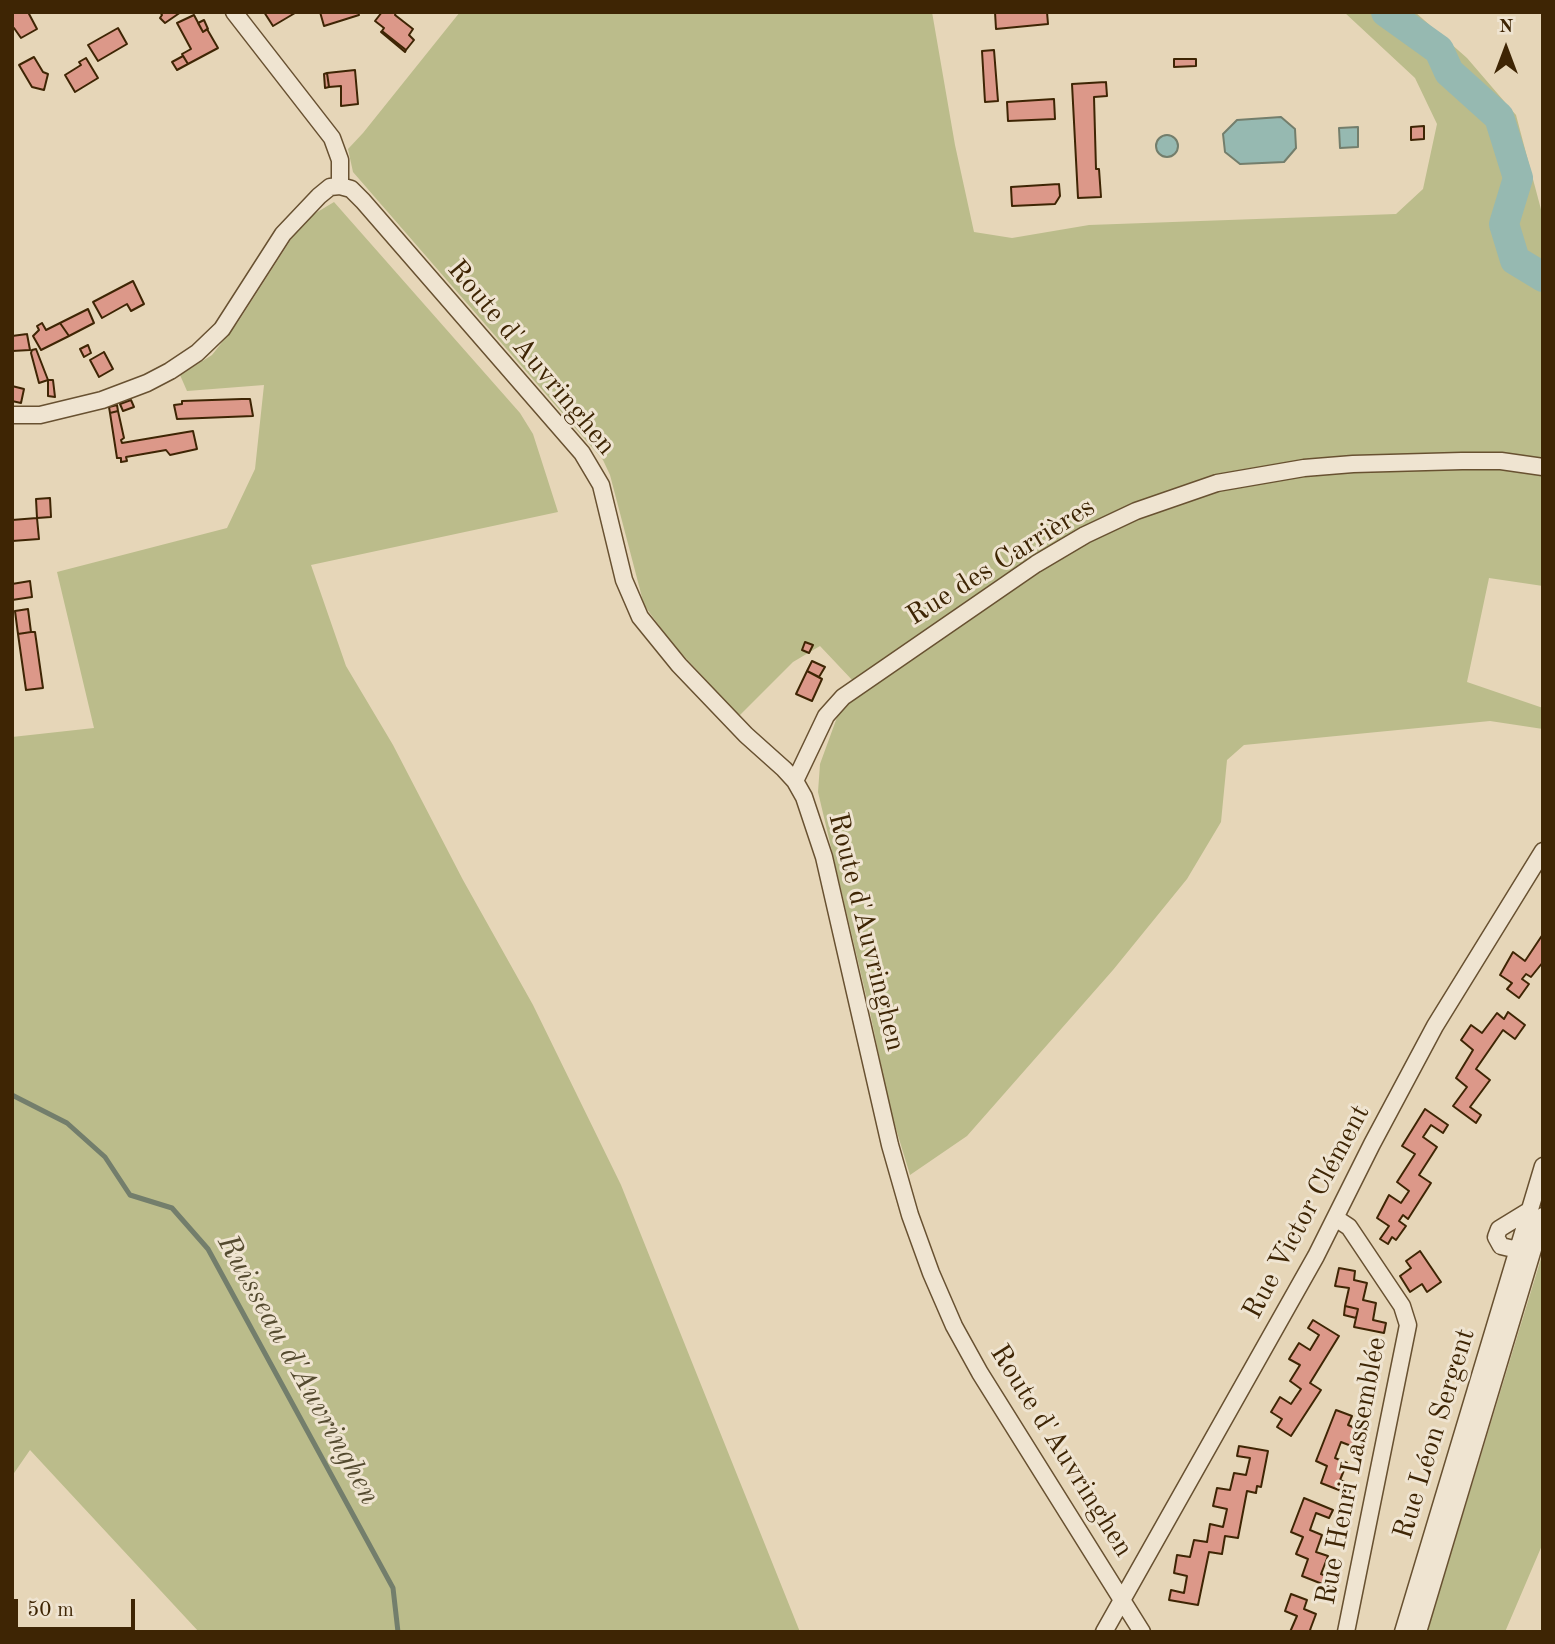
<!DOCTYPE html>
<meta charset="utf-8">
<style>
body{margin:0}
#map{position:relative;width:1555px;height:1644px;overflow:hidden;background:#e6d6b8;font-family:"Old Standard TT",serif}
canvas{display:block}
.frame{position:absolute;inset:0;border:14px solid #3e2504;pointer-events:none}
.north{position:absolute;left:1471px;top:14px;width:70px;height:70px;-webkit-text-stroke:5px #efe4d1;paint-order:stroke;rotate:0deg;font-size:19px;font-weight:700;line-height:28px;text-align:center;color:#3e2504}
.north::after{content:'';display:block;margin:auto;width:24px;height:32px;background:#3e2504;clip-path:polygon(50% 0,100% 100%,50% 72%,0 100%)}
.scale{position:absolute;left:14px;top:1599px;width:121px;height:32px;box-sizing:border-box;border:4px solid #3e2504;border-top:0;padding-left:9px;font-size:21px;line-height:24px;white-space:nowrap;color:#3e2504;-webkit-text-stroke:5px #efe4d1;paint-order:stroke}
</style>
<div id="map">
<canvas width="1555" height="1644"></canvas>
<div class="frame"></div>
<div class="north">N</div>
<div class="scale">50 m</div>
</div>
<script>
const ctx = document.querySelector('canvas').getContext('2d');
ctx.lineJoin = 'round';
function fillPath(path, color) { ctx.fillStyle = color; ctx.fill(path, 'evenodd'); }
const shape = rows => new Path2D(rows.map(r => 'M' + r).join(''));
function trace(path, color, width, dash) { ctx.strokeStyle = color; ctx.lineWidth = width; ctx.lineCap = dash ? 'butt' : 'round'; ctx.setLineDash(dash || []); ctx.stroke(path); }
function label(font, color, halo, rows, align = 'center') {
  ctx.font = font + ' "Old Standard TT",serif'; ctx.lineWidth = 6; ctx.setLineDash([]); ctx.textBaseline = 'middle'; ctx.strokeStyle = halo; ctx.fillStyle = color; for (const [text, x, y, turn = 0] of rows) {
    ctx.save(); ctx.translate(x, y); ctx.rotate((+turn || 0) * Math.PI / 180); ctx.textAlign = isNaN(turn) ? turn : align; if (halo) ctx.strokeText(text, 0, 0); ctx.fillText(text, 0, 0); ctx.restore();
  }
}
const green = shape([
 [460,12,932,12,955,145,974,232,1012,238,1089,225,1396,214,1423,189,1437,124,1415,78,1344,12,1415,12,1467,58,1516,115,1543,217,1543,586,1489,578,1467,682,1543,708,1543,729,1490,721,1244,745,1227,760,1221,822,1187,879,1113,970,967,1136,910,1175,890,1109,870,1012,818,792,820,764,840,709,854,682,820,646,793,662,739,716,671,642,644,605,610,475,603,460,353,172,348,149,363,133],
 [334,202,520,413,533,434,558,512,311,565,346,666,393,745,463,880,533,1005,621,1185,800,1632,199,1632,30,1450,12,1476,12,737,94,728,57,572,227,528,255,469,264,385,187,391,180,375,212,355,238,322,297,230,309,217],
 [1543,1252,1543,1543,1505,1632,1427,1632]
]);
const water = shape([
 [1281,117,1295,129,1296,148,1284,162,1240,164,1225,152,1223,134,1237,120,1281,117],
 [1358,127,1358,147,1340,148,1339,128,1358,127],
 '1156 146a11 11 0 1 1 22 0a11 11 0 1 1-22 0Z'
]);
const stream = shape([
 [12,1095,67,1123,105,1157,130,1195,172,1208,208,1249,393,1588,398,1632]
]);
const river = shape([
 [1386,12,1439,50,1449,72,1499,117,1518,178,1504,224,1515,260,1543,277]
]);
const building = shape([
 [12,12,28,12,37,29,21,38,14,28,12,29,12,12],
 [160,12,181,12,165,23,160,18,162,15,160,12],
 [264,12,294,12,295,13,273,26,264,12],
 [320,12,358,12,359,15,324,26,320,12],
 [382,12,396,12,395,15,413,29,409,35,414,40,406,50,382,31,384,28,375,21,382,12],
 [995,12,1047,12,1048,24,996,29,995,12],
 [194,15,203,32,207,29,218,48,188,64,182,54,191,49,177,23,194,15],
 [204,20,208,29,203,32,198,23,204,20],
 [118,28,127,44,98,61,88,45,118,28],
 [382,31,406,50,405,52,381,32,382,31],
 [994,50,998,101,985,102,982,51,994,50],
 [183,56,188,64,177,70,172,62,183,56],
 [34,57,43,72,48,74,44,90,32,87,19,65,34,57],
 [86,58,98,78,75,92,65,75,81,65,79,62,86,58],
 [1174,59,1196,59,1196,66,1174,67,1174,59],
 [355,70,358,104,341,106,341,86,329,87,327,73,355,70],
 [327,73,329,87,325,88,324,74,327,73],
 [1106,82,1107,96,1094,97,1096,169,1099,169,1101,197,1078,198,1072,84,1106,82],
 [1054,99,1055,119,1008,121,1007,102,1054,99],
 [1424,126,1424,139,1411,140,1411,127,1424,126],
 [1059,184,1060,196,1055,204,1012,206,1011,187,1059,184],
 [133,281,144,304,131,311,127,304,102,318,93,302,133,281],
 [88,309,94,323,69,336,60,323,88,309],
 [42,323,46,330,60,323,69,336,41,350,33,336,39,330,37,326,42,323],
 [27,334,30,350,12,351,12,336,27,334],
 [88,345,91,353,84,357,80,349,88,345],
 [36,349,48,380,39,383,31,353,32,350,36,349],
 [104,352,113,369,99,377,90,360,104,352],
 [48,380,53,380,55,397,48,396,48,380],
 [12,386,24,389,21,403,12,401,12,386],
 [242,399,250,399,253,416,177,419,174,405,182,404,182,401,242,399],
 [131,400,134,407,123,411,120,404,131,400],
 [117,405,118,411,110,413,109,407,117,405],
 [118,411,124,438,121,440,122,443,193,431,197,449,170,455,166,450,126,457,127,461,121,462,121,458,117,458,110,413,118,411],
 [50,498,51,517,37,518,36,499,50,498],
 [37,518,39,539,12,541,12,520,37,518],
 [30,581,32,597,12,600,12,584,30,581],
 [28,609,31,632,18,634,15,611,28,609],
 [31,632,35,632,43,688,26,690,18,634,31,632],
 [805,642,813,645,809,653,802,650,805,642],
 [812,661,825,667,819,677,807,671,812,661],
 [807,671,822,679,812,701,796,694,807,671],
 [1543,934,1543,962,1531,977,1526,974,1522,979,1529,984,1519,998,1507,989,1512,983,1500,975,1513,952,1525,961,1543,934],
 [1508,1012,1525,1025,1515,1039,1503,1030,1476,1069,1490,1080,1470,1107,1481,1115,1476,1123,1453,1106,1467,1087,1456,1078,1473,1050,1461,1040,1471,1025,1482,1033,1497,1013,1504,1019,1508,1012],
 [1425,1109,1448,1125,1443,1133,1431,1125,1423,1137,1437,1147,1419,1175,1431,1183,1408,1219,1403,1215,1399,1221,1406,1226,1396,1240,1392,1237,1388,1244,1380,1239,1389,1226,1377,1218,1389,1195,1401,1203,1409,1191,1397,1182,1415,1154,1402,1146,1425,1109],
 [1420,1251,1441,1282,1427,1292,1422,1284,1410,1292,1400,1276,1411,1268,1406,1261,1420,1251],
 [1339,1268,1355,1271,1354,1280,1367,1283,1363,1300,1376,1303,1373,1320,1386,1323,1384,1333,1354,1327,1358,1309,1345,1306,1349,1288,1335,1286,1339,1268],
 [1345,1306,1358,1309,1356,1318,1344,1315,1345,1306],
 [1313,1320,1339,1336,1310,1383,1321,1390,1291,1436,1277,1427,1282,1419,1271,1412,1280,1397,1291,1404,1301,1389,1290,1381,1300,1365,1289,1359,1299,1343,1310,1350,1319,1335,1308,1328,1313,1320],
 [1336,1410,1352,1416,1348,1425,1360,1430,1354,1447,1341,1442,1335,1458,1347,1463,1340,1480,1352,1485,1349,1494,1321,1483,1327,1466,1316,1461,1336,1410],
 [1239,1446,1268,1451,1261,1487,1257,1486,1256,1493,1247,1491,1238,1538,1225,1536,1222,1554,1209,1552,1198,1605,1169,1600,1171,1590,1184,1593,1187,1576,1174,1573,1177,1555,1190,1557,1194,1540,1207,1542,1210,1524,1223,1527,1227,1509,1213,1506,1217,1488,1230,1490,1234,1473,1246,1475,1250,1458,1237,1456,1239,1446],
 [1304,1498,1333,1510,1329,1518,1316,1513,1310,1530,1322,1535,1316,1552,1328,1556,1321,1574,1333,1579,1330,1587,1302,1576,1308,1559,1296,1554,1303,1537,1291,1532,1304,1498],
 [1291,1594,1307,1600,1304,1609,1316,1614,1310,1630,1313,1632,1290,1632,1297,1616,1285,1611,1291,1594]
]);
const minor = shape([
 [234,12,332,138,340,160,340,186],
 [12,415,40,415,102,400,147,383,170,371,197,353,222,329,283,234,319,196,330,187,340,186,351,189,363,201,582,453,601,485,624,580,640,617,679,665,746,735,784,769,795,781,804,797,824,857,890,1145,910,1215,931,1273,954,1326,980,1373,1142,1632],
 [795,781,826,716,843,697,1036,564,1085,535,1136,511,1217,483,1304,468,1353,464,1462,461,1501,461,1543,467],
 [1337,1219,1349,1227,1402,1306,1408,1325,1346,1632],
 [1526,1252,1501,1246,1496,1237,1499,1229,1530,1210],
 [1104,1632,1316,1256,1372,1144,1435,1026,1543,851],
 [1403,1632,1543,1166],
 [1418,1632,1543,1216]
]);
const streetNames = [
 ["Route d'Auvringhen",531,358,50],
 ["Rue des Carrières",1001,562,-32],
 ["Route d'Auvringhen",866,932,76],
 ["Rue Victor Clément",1307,1212,-62],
 ["Rue Léon Sergent",1435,1434,-73],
 ["Route d'Auvringhen",1061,1451,58],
 ["Rue Henri Lassemblée",1352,1471,-79]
];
const waterNames = [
 ["Ruisseau d'Auvringhen",298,1370,61]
];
fillPath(green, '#bbbc8b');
fillPath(water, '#96b9b1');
trace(water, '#737e6c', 2);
trace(stream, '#737e6c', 5);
trace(river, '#96b9b1', 30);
fillPath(building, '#dc9889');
trace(building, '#3e2504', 2);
trace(minor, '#685131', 19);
trace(minor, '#efe4d1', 16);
label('28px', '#3e2504', '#efe4d1', streetNames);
label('italic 30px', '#544a2f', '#efe4d1', waterNames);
</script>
